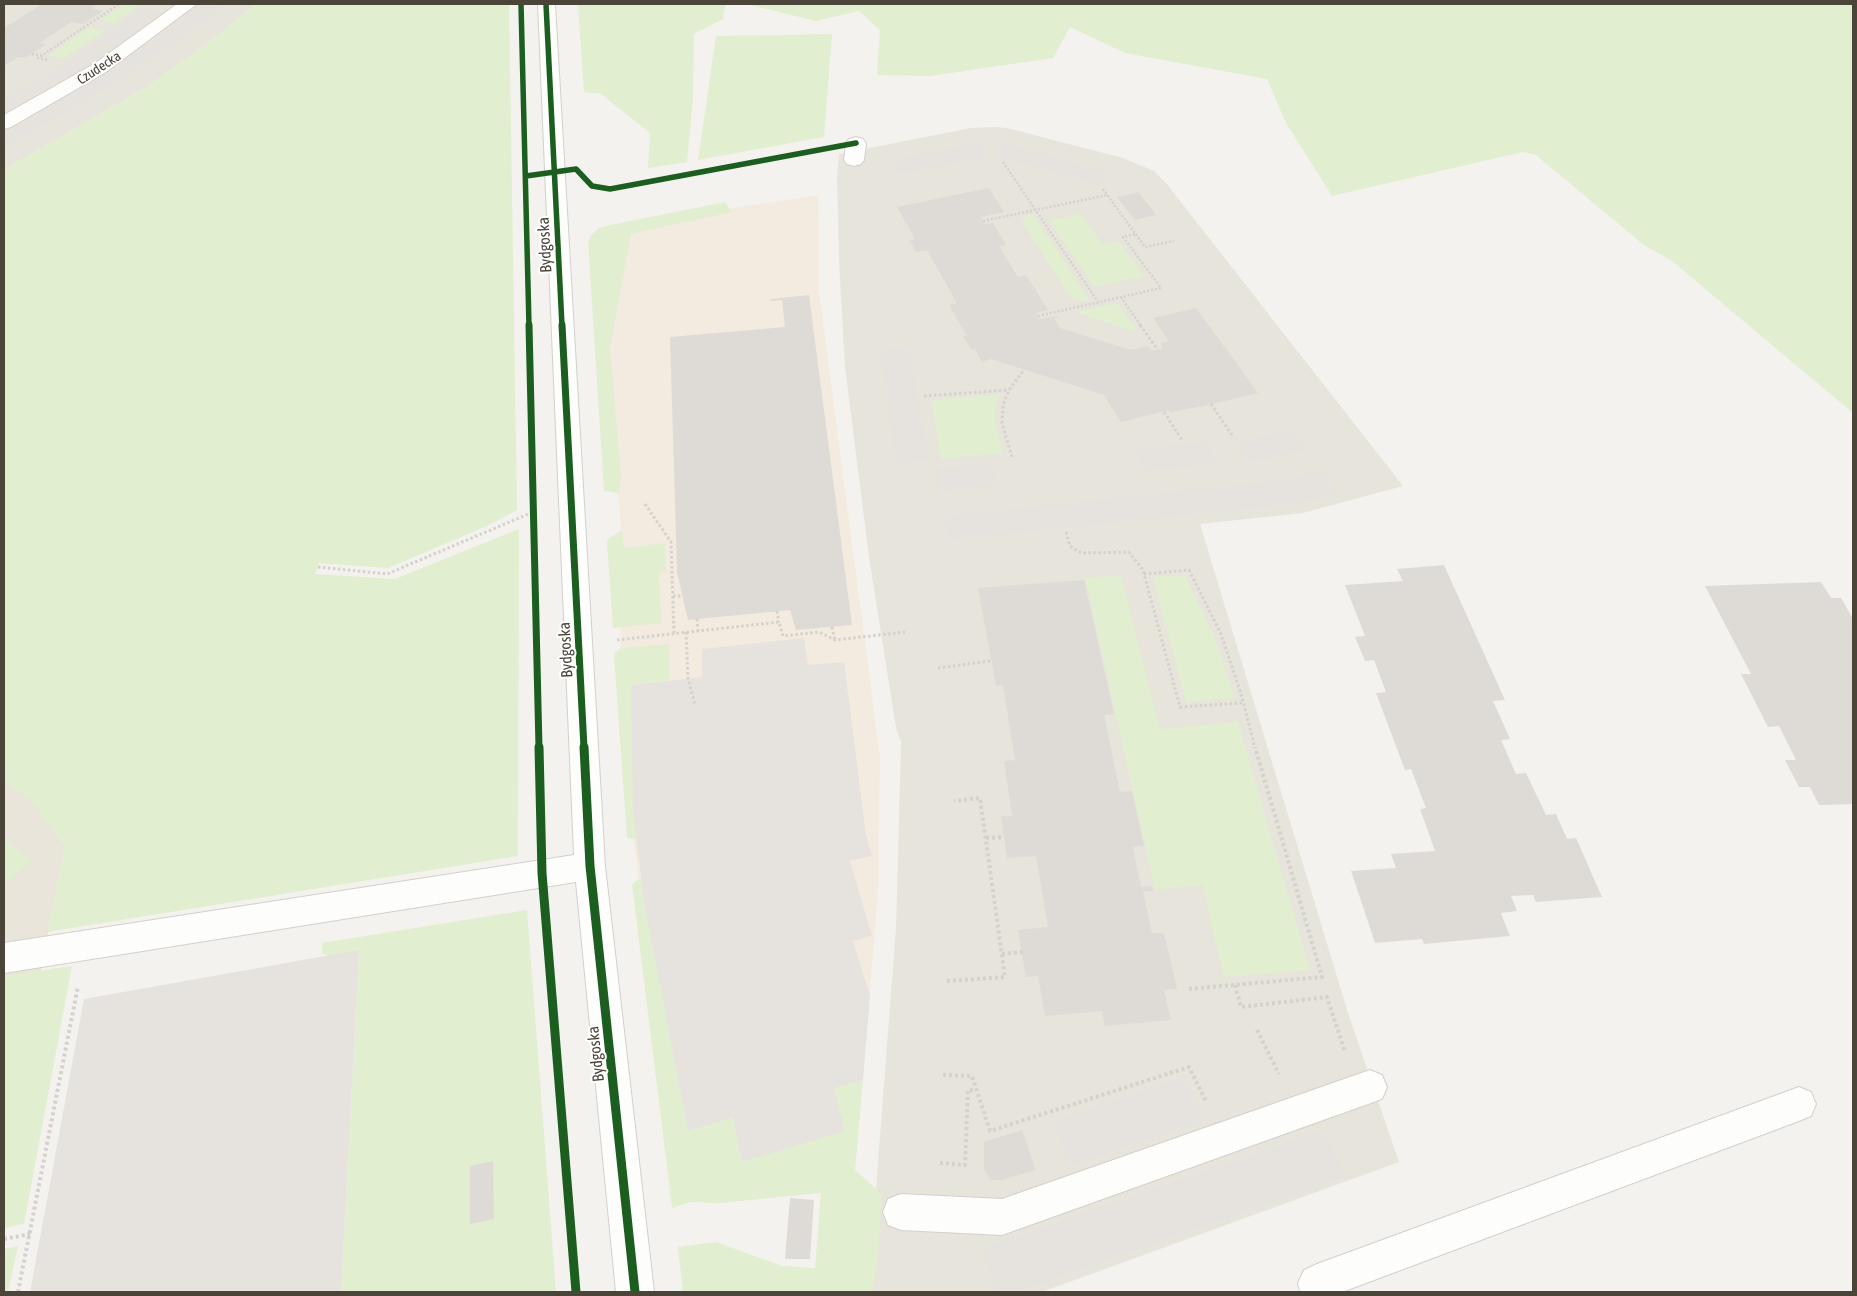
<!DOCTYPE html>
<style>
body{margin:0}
#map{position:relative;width:1857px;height:1296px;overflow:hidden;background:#f4f2ee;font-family:"Asap Condensed",sans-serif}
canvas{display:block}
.frame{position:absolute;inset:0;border:5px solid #4b4439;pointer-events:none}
</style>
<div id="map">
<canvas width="1857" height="1296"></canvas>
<div class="frame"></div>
</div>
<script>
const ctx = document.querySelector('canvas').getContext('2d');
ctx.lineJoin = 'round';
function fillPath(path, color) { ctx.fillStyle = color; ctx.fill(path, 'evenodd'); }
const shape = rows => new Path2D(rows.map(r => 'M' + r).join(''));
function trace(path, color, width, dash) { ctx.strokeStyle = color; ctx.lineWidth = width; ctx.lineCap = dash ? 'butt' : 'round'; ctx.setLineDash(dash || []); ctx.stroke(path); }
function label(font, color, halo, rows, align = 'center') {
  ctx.font = font + ' "Asap Condensed",sans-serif'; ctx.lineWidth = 4; ctx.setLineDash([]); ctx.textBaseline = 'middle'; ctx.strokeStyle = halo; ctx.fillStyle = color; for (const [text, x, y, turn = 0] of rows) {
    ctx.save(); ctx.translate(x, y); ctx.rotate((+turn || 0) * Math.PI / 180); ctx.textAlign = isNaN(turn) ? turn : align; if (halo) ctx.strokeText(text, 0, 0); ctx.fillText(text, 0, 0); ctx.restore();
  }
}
const residential = shape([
 [4,4,254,4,228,28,150,85,4,170],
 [994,127,1007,128,1123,158,1154,171,1166,183,1403,486,1303,513,1200,524,1348,1013,1399,1162,1042,1292,868,1292,896,928,901,742,896,728,869,557,845,367,839,262,837,177,839,154,971,128]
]);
const commercial = shape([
 [818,195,819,291,880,757,878,893,855,1170,675,1180,631,816,620,650,624,573,606,327,625,230,713,211]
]);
const education = shape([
 [4,778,34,803,65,846,4,1161]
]);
const green = shape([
 [123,4,141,4,115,23,100,20],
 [254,4,509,4,517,510,487,526,388,568,319,563,315,574,395,579,519,529,518,856,47,932,65,846,34,804,4,780,4,170,150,85,228,28],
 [578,4,725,4,723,19,694,34,693,98,687,162,648,168,650,133,601,94,584,92],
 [746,4,1853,4,1853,413,1672,261,1644,245,1536,155,1523,152,1332,196,1286,123,1267,79,1125,53,1070,27,1053,58,930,76,877,75,880,30,859,11,816,21],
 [89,27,105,31,63,59,48,55],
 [832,34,824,137,698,160,716,36],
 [725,202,732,212,631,234,610,347,621,476,619,493,604,491,588,242,590,236,599,228,610,225],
 [1033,214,1090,300,1081,302,1078,299,1072,300,1021,220,1026,219,1024,216],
 [1081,214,1103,245,1119,241,1144,276,1094,287,1049,221],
 [1118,303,1136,329,1133,331,1075,312],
 [1000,394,995,406,995,422,1003,453,941,459,931,400],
 [622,530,624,548,665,543,666,572,659,573,661,623,613,628,607,543,608,539],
 [1121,575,1160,729,1238,722,1310,970,1224,977,1202,885,1155,890,1085,578],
 [1185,575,1214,636,1235,698,1186,702,1153,577],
 [669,644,669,680,631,685,642,840,627,838,614,655,615,652,622,648],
 [4,839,32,861,4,885],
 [644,876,733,1117,742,1161,845,1131,834,1088,863,1080,855,1170,882,1194,877,1267,872,1292,683,1292,678,1247,716,1242,782,1266,815,1268,821,1193,720,1203,691,1202,672,1208,632,884],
 [527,910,556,1292,341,1292,359,950,328,956,322,953,322,943],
 [72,966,24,1224,4,1228,4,976],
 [18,1246,8,1292,4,1292,4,1249]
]);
const parking = shape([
 [200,4,223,4,190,32,127,76,4,148,4,132,110,71,172,27],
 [145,8,165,12,91,64,4,115,4,100,72,60],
 [980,143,989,156,899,174,891,160],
 [1003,144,1020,148,1107,172,1098,184,994,156],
 [909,347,928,460,896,463,880,350],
 [1290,429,1305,450,1269,459,1244,461,1236,439,1257,438],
 [1208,442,1216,464,1143,471,1135,449],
 [992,463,997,486,939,492,935,469],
 [1321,471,1336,493,1296,504,948,540,945,516,1285,480],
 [804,638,808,665,844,662,866,835,872,856,850,861,872,936,853,941,870,996,863,1080,834,1088,845,1131,742,1162,733,1117,688,1131,645,907,633,812,631,685,702,677,702,649],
 [359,950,341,1292,30,1292,84,999],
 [1183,1077,1204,1120,1070,1166,1054,1121],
 [1324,1130,1346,1176,1017,1292,996,1292,982,1248]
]);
const building = shape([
 [42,4,98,4,91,8,103,11,83,24,71,22,40,43,46,44,32,54,25,58,18,57,4,66,4,28],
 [989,188,1004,212,981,217,985,224,993,223,1006,245,999,246,1008,261,1018,277,1026,275,1048,310,1036,313,1040,319,1057,316,1058,318,1054,318,1060,328,1131,350,1148,346,1152,351,1163,349,1160,343,1169,341,1153,318,1196,308,1258,393,1204,406,1171,412,1169,410,1121,422,1104,395,991,359,982,362,975,349,972,350,963,336,967,336,949,305,957,303,927,250,916,252,909,240,915,239,897,207],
 [1138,192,1156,215,1135,220,1117,197],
 [809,295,852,625,796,630,790,610,688,620,677,572,670,337,785,327,782,300,771,301,771,299],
 [1444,565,1505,700,1493,701,1510,739,1501,740,1516,774,1526,773,1546,815,1556,814,1567,839,1576,838,1602,897,1536,902,1533,895,1511,896,1517,911,1501,913,1510,936,1424,944,1422,939,1375,943,1351,871,1396,868,1391,854,1435,851,1420,809,1426,808,1411,769,1405,770,1376,693,1386,692,1374,660,1365,661,1355,637,1365,636,1345,585,1403,581,1397,569],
 [1084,580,1114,714,1104,715,1120,792,1132,791,1144,846,1133,847,1141,887,1152,886,1153,891,1143,892,1152,933,1164,933,1177,989,1164,990,1171,1020,1105,1026,1102,1011,1045,1016,1038,976,1026,977,1018,930,1048,927,1036,856,1007,858,1001,816,1012,816,1004,761,1015,760,1003,685,996,686,978,588],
 [1821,582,1831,598,1841,598,1853,619,1853,804,1819,805,1810,787,1799,787,1785,760,1796,760,1779,726,1768,727,1741,674,1751,674,1705,586],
 [1022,1130,1036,1170,1002,1180,990,1180,984,1169,984,1142],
 [493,1161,494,1219,470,1224,470,1166],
 [790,1198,814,1200,810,1259,785,1259]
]);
const pathFar2 = shape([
 [32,54,41,55],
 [47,60,38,58,119,4],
 [1003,162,1098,302],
 [1103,189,1145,247,1174,241],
 [983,221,1107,195],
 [1121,297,1141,326],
 [1038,316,1161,288,1123,237,1136,234]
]);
const pathFar1 = shape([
 [1140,325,1158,350],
 [924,396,1009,390],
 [1211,404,1232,435],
 [1164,412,1182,440],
 [1012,457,1002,423,1003,405,1009,390,1024,370],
 [645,504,671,542,674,634],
 [1066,532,1070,546,1081,553,1129,552,1143,570,1180,707,1242,703],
 [318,567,387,574,533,512],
 [1144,574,1189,570,1221,634,1242,697,1255,748],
 [673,596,682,596],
 [777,611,779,622],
 [697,619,698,631],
 [832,627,835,640],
 [686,632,688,679,695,704],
 [617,640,779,622,783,636,819,632,835,640,905,632],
 [938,668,990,661]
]);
const path = shape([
 [986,838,1004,837],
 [1002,954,1022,952],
 [947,981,1005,977,980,798,954,801],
 [1235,985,1241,1007,1327,997,1345,1052],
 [1189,989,1322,977,1255,747],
 [1257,1030,1279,1074],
 [943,1075,972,1076,990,1131,1189,1067,1206,1101],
 [940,1163,965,1165,968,1090,976,1090],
 [4,1239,30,1234],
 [18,1292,78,986]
]);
const minor = shape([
 [177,4,197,4,106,72,11,127,4,129,4,115,94,64,177,4],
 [538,4,555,4,605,866,654,1292,616,1292,576,882,4,973,4,943,574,855,538,4],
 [856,137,863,139,866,143,864,160,861,164,854,166,847,164,844,160,846,143,849,139,856,137],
 [1370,1070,1382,1075,1387,1087,1382,1099,1002,1235,901,1230,888,1225,883,1212,888,1199,901,1194,1002,1199,1370,1070],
 [1799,1087,1811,1092,1816,1104,1811,1116,1799,1121,1342,1292,1300,1292,1298,1283,1304,1270,1317,1264,1799,1087]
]);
const cyclewayFar2 = shape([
 [521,4,529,326],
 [546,4,562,326],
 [526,176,576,169,592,186,610,189,856,143]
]);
const cyclewayFar1 = shape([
 [529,325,539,748],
 [562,325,584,748]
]);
const cycleway = shape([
 [539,747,542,873,576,1292],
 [584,747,590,866,635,1292]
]);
const farStreetnames = [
 ["Czudecka",99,68,-33]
];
const streetNames = [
 ["Bydgoska",545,245,-93],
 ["Bydgoska",566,650,-93],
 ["Bydgoska",596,1054,-96]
];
fillPath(residential, '#e7e4dc');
fillPath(commercial, '#f3ebdf');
fillPath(education, '#eae5da');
fillPath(green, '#e1eecf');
fillPath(parking, '#e6e3df');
fillPath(building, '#dedbd6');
trace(minor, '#d2d0cb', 2);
trace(pathFar2, '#d3d2cc', 2.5, [2, 2]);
trace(pathFar1, '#d3d2cc', 3, [2.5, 2.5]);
trace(path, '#d3d2cc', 4, [3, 3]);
fillPath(minor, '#fdfdfc');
trace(cyclewayFar2, '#1b5e20', 5.5);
trace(cyclewayFar1, '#1b5e20', 7);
trace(cycleway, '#1b5e20', 9);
label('14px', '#4b4439', '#fff', farStreetnames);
label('16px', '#4b4439', '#fff', streetNames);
</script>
